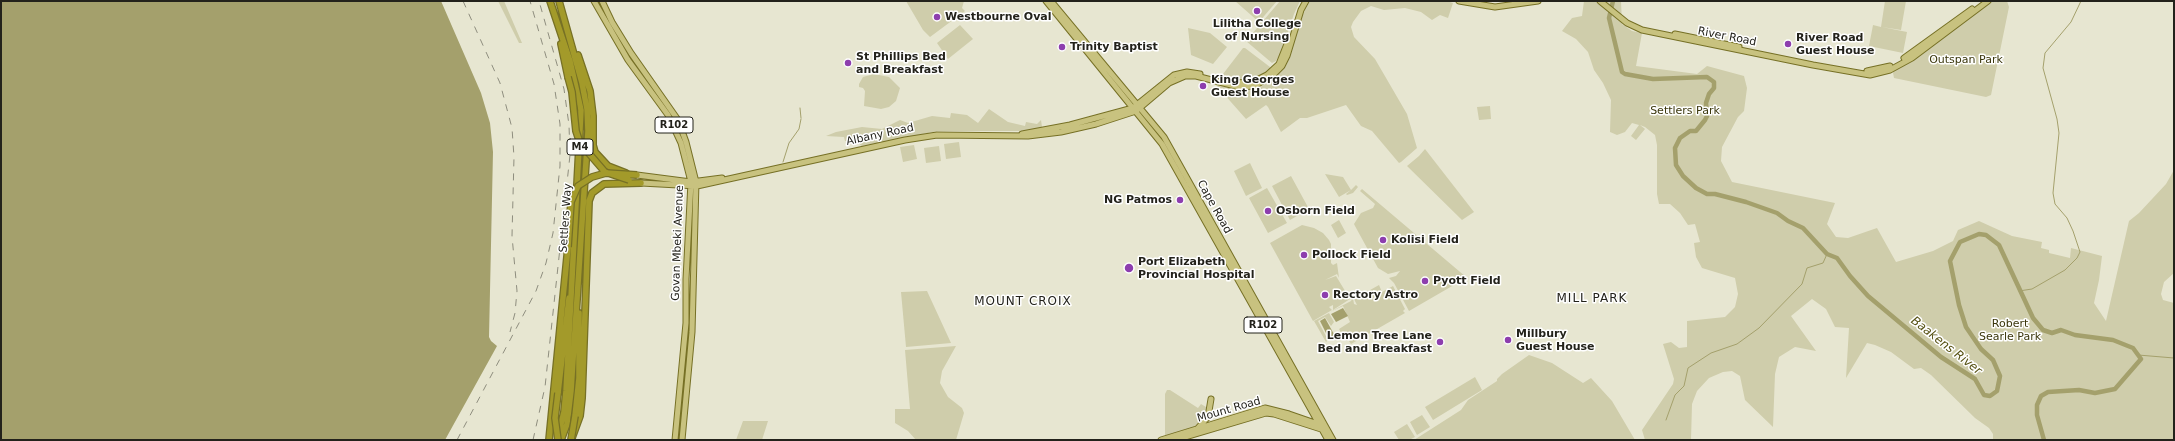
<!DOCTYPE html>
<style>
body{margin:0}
#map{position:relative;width:2175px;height:441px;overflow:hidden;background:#e7e6d1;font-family:"DejaVu Sans",sans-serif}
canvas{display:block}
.frame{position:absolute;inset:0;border:2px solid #23221b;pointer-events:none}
</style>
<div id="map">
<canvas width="2175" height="441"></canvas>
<div class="frame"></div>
</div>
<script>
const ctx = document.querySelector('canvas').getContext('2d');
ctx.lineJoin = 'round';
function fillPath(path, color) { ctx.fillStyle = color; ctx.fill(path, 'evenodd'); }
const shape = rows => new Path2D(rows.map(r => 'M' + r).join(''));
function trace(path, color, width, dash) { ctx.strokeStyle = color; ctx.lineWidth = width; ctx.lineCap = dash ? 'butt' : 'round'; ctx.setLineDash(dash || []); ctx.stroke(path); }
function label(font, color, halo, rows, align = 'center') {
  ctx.font = font + ' "DejaVu Sans",sans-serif'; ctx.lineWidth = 3; ctx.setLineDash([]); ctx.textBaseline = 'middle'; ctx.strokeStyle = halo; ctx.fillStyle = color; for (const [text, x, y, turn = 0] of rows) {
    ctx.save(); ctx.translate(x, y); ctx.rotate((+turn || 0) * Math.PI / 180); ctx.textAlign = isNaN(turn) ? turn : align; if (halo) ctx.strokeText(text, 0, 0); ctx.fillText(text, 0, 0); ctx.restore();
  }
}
const green = shape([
 [498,1,504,1,522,43,519,43],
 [906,1,964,1,962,8,965,11,930,37,923,30],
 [1235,1,1277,1,1259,22],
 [1280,1,1300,1,1294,14,1281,53,1276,61,1272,63,1246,41],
 [1310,1,1447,1,1453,3,1448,18,1440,15,1432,20,1421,12,1405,8,1384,10,1371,6,1361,11,1353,22,1351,27,1354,37,1375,59,1407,114,1417,148,1401,162,1399,163,1372,131,1361,126,1346,105,1307,118,1300,118,1281,132,1268,107,1266,105,1246,119,1215,84,1240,91,1257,89,1275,78,1287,61,1300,20],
 [1584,1,1621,1,1622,24,1632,31,1642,33,1636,66,1697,74,1707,66,1744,76,1747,88,1744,111,1738,117,1722,147,1721,161,1732,182,1835,203,1827,224,1836,237,1848,238,1877,228,1896,262,1933,251,1953,241,1958,230,1979,221,2012,236,2042,242,2041,248,2049,250,2049,253,2070,258,2071,248,2102,256,2099,280,2094,303,2106,321,2129,221,2139,213,2166,184,2174,170,2174,273,2164,282,2161,294,2163,300,2174,303,2174,440,1993,440,1993,434,1989,428,1975,418,1931,375,1921,368,1914,369,1891,352,1875,345,1867,343,1846,378,1849,328,1835,327,1826,309,1812,299,1791,316,1816,351,1795,347,1779,357,1775,374,1773,427,1745,400,1740,376,1732,371,1723,372,1709,378,1697,391,1692,404,1691,440,1645,440,1642,430,1673,384,1674,379,1663,344,1671,342,1679,348,1687,347,1687,321,1725,317,1735,307,1738,294,1735,278,1702,268,1696,257,1694,243,1700,242,1695,224,1688,225,1680,213,1670,204,1659,204,1657,194,1657,145,1655,135,1645,127,1640,125,1645,129,1636,140,1631,136,1639,125,1632,123,1625,132,1617,135,1610,132,1611,100,1603,83,1594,70,1588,52,1576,39,1562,31,1572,18,1582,16],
 [1885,1,1906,1,1901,30,1882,27,1907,32,1903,53,1869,46,1873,25,1881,27],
 [1991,1,2007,1,2009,7,1991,95,1986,97,1894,78,1893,73,1894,70,1932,46],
 [960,25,973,39,948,59,937,43],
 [1188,28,1210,33,1227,47,1213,64,1191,55],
 [1243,48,1245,48,1270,67,1270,70,1257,78,1234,81,1224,78,1223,74],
 [874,74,889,77,900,88,896,101,889,107,881,109,864,106,865,91,863,88,859,87,859,84,863,77],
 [1490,106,1491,119,1479,120,1477,107],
 [989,109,1008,122,1025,126,1026,122,1037,124,1041,120,1042,127,1039,129,1019,131,938,131,862,146,855,141,845,141,844,137,826,136,836,132,862,127,882,129,900,120,908,123,932,116,950,118,951,113,967,115,978,123],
 [959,142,961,157,946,159,944,144],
 [914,145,917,159,903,162,900,147],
 [939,146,941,161,926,163,924,148],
 [1425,149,1474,212,1462,220,1407,166,1419,156],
 [1250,163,1262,188,1246,196,1234,171],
 [1325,174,1343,177,1351,190,1356,185,1358,187,1353,193,1347,195,1346,194,1351,190,1339,197],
 [1291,176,1309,209,1290,220,1272,186],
 [1267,188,1287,223,1268,233,1249,198],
 [1362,189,1466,277,1466,278,1409,311,1394,283,1389,278,1396,276,1400,271,1388,274,1378,268,1355,226,1354,224,1361,213,1373,208,1375,204,1360,191],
 [1339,220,1346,233,1338,238,1331,225],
 [1302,225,1314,228,1323,233,1329,240,1331,244,1331,263,1333,265,1337,263,1339,278,1337,274,1325,280,1336,276,1350,299,1333,310,1333,305,1329,307,1332,310,1313,321,1270,243],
 [1379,285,1382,292,1393,286,1405,309,1403,311,1405,313,1351,344,1349,341,1361,334,1346,341,1339,329,1350,322,1343,306,1330,312,1351,301,1352,299,1350,296,1353,298,1354,304,1357,305,1354,299],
 [927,291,951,343,906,347,901,292],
 [1329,313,1334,322,1331,326,1325,317,1318,321,1328,340,1326,342,1314,321],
 [956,346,942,371,940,383,948,397,962,408,964,413,956,440,916,440,908,431,895,423,895,409,910,409,905,350],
 [1529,355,1552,363,1583,383,1591,378,1612,401,1635,440,1414,440,1461,410,1468,400,1497,381,1497,379,1502,374],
 [1475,377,1482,390,1433,420,1425,407],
 [1167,390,1170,390,1198,408,1201,404,1206,407,1209,405,1205,418,1197,426,1165,436,1165,394],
 [1422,415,1430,427,1417,435,1410,422],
 [743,421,768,421,762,440,736,440],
 [1407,424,1415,437,1409,440,1399,440,1394,432]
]);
const water = shape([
 [1,1,441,1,481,93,490,123,493,152,489,337,491,341,497,346,445,440,1,440],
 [1343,308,1348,316,1336,322,1331,314],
 [1325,318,1335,336,1329,339,1320,321]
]);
const stream = shape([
 [800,108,801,118],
 [783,162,789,143,799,129,801,119],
 [2019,291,2032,289,2065,270,2077,258,2080,252,2073,231,2067,218,2055,204,2053,193,2059,133,2057,119,2043,68,2045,53,2071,22,2081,1],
 [2138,355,2174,358],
 [1666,420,1675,395,1684,386,1688,368,1711,353,1737,344,1759,328,1802,284,1807,268,1823,263,1827,254]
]);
const river = shape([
 [1613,1,1609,18,1622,72,1625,74,1653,79,1707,77,1714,82,1714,88,1709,94,1706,103,1707,116,1705,120,1696,131,1690,131,1680,138,1675,148,1676,165,1683,176,1696,188,1707,194,1715,194,1746,202,1777,213,1788,221,1803,228,1827,254,1837,258,1850,276,1868,296,1941,357,1975,379,1984,395,1990,396,1997,391,2000,376,1993,360,1981,349,1966,327,1959,305,1950,261,1960,242,1979,234,1986,235,1999,245,2033,318,2043,330,2052,333,2061,330,2075,335,2113,340,2133,348,2141,359,2115,389,2095,393,2079,390,2048,392,2041,396,2037,405,2037,415,2044,440]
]);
const major = shape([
 [594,1,628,60,668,115,681,143,691,182,686,279,686,323,675,440],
 [602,1,612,22,631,53,678,120,686,142,696,182,692,332,682,440],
 [1046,1,1162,144,1328,440],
 [1051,1,1164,137,1333,440],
 [1459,1,1495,7,1538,1],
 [1600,1,1627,23,1642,30,1813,65,1870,75,1890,70,1912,58,1988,1],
 [1675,34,1739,47],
 [1904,58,1972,9],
 [1867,71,1890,66],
 [1235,83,1253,82,1267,75,1279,64,1287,44],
 [1022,134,1070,125,1133,108,1174,75,1187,72,1200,74],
 [637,175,691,182,722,178],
 [641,183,697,186,905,140,937,135,1028,136,1061,132,1096,124,1136,111,1169,83,1185,76,1196,76,1239,87,1254,86,1272,76,1282,66,1287,56,1301,10,1306,1],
 [1198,428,1208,417,1211,399],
 [1161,440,1265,408,1289,414,1318,424],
 [1175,440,1266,413,1274,414,1321,429]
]);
const highway = shape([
 [550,1,570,61,581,110,566,391,564,412,558,436],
 [559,1,582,83,587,109,588,131,571,391,567,424,561,440],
 [561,44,568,77],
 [578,55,590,91,593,116,593,145,595,152,608,166,626,173],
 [558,393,569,298],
 [575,416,579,378,579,313],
 [572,438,580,416,582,398,589,201,592,193,604,184,641,183],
 [549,440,568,247]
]);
const rail = shape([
 [463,1,500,83,512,128,514,157,512,236,517,291,515,313,510,332],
 [457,440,536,291,546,263,553,233,560,166,560,124,554,84,530,1],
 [533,440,545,387,570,155,569,125,564,89,539,1]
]);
const highwayBridge = shape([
 [568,77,572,92,576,131,580,143,605,172,629,180],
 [568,247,571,202,578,186,592,177,606,173,637,175],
 [558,393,555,418,558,440],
 [571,440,575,416]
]);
const markers = [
 [1257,11,4,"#8d3eae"],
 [937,17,4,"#8d3eae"],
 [1788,44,4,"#8d3eae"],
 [1062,47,4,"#8d3eae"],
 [848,63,4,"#8d3eae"],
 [1203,86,4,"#8d3eae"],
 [1180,200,4,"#8d3eae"],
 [1268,211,4,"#8d3eae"],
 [1383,240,4,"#8d3eae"],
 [1304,255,4,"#8d3eae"],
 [1129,268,5,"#8d3eae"],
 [1425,281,4,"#8d3eae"],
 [1325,295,4,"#8d3eae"],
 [1508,340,4,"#8d3eae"],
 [1440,342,4,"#8d3eae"]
];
const shields = [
 [674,125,38],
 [580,147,26],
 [1263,325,38]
];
const shieldNames = [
 ["R102",674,125],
 ["M4",580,147],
 ["R102",1263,325]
];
const poiNames = [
 ["Westbourne Oval",945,17],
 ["Lilitha College",1257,24,"center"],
 ["of Nursing",1257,37,"center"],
 ["River Road",1796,38],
 ["Guest House",1796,51],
 ["Trinity Baptist",1070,47],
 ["St Phillips Bed",856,57],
 ["and Breakfast",856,70],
 ["King Georges",1211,80],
 ["Guest House",1211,93],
 ["NG Patmos",1172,200,"right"],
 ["Osborn Field",1276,211],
 ["Kolisi Field",1391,240],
 ["Pollock Field",1312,255],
 ["Port Elizabeth",1138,262],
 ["Provincial Hospital",1138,275],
 ["Pyott Field",1433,281],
 ["Rectory Astro",1333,295],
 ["Millbury",1516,334],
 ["Guest House",1516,347],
 ["Lemon Tree Lane",1432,336,"right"],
 ["Bed and Breakfast",1432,349,"right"]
];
const streetNames = [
 ["River Road",1727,37,11],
 ["Albany Road",880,135,-12],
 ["Cape Road",1214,207,61],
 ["Settlers Way",566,218,-86],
 ["Govan Mbeki Avenue",678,243,-88],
 ["Mount Road",1229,410,-16]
];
const parkNames = [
 ["Outspan Park",1966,60],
 ["Settlers Park",1685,111],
 ["Robert",2010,324],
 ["Searle Park",2010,337]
];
const neighbourhoodNames = [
 ["MILL PARK",1592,299],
 ["MOUNT CROIX",1023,302]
];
const waterNames = [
 ["Baakens River",1946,346,38]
];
fillPath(green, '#cfcdab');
fillPath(water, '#a4a06c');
trace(stream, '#a4a06c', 1);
trace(river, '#a4a06c', 4.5);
trace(major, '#767025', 7);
trace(highway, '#767025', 8);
trace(major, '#c8c27f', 5);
trace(highway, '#a39a2a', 5.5);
trace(rail, '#8e8d7e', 1, [7, 7]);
trace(highwayBridge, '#767025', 8, []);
trace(highwayBridge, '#a39a2a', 5.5);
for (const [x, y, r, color] of markers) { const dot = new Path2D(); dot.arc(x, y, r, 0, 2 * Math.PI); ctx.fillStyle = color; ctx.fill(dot); trace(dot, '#fff', 1.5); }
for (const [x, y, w] of shields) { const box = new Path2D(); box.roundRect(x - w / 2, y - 8, w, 16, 3); ctx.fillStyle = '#fff'; ctx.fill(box); trace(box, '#23221b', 1); }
label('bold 10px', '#23221b', null, shieldNames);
label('bold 11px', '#23221b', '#fff', poiNames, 'left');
label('11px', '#23221b', '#fff', streetNames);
label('11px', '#3a360b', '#fff', parkNames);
ctx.letterSpacing = '1px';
label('12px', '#23221b', '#fff', neighbourhoodNames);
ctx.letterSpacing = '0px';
label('italic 12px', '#575214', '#fff', waterNames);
</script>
